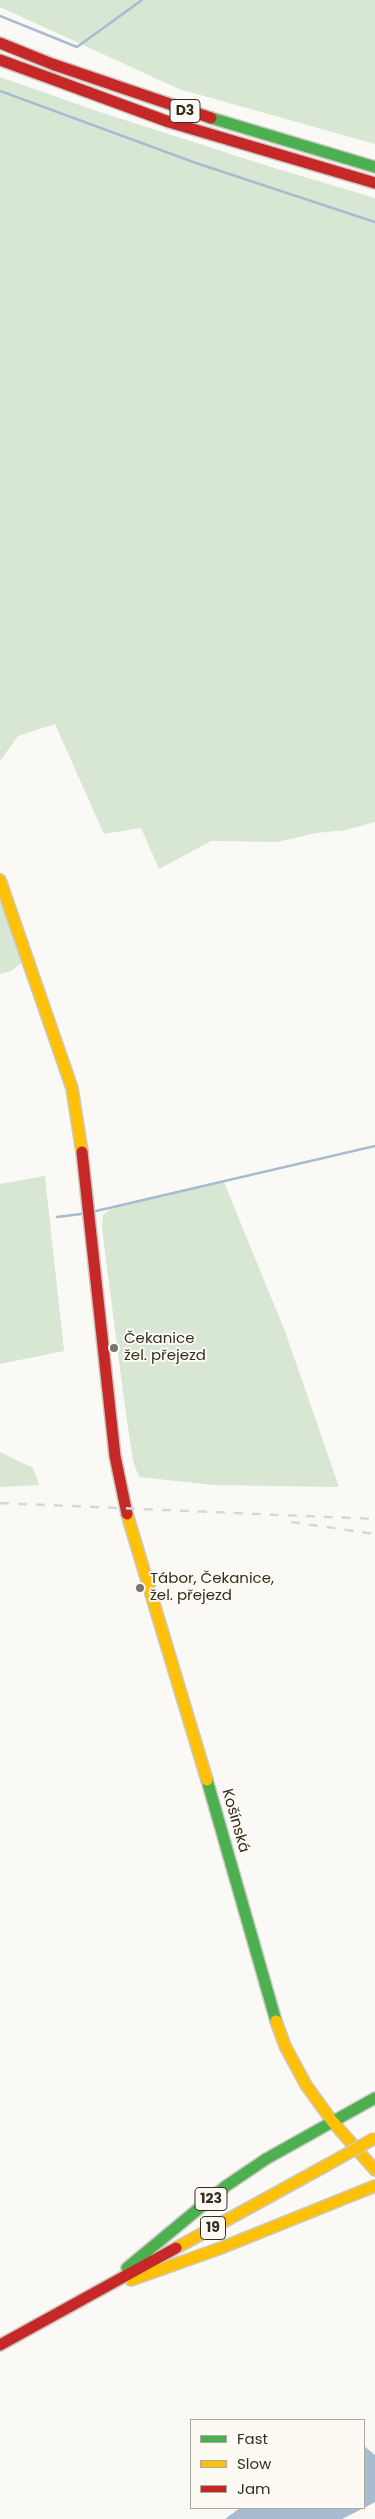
<!DOCTYPE html>
<meta charset="utf-8">
<style>
body{margin:0}
#map{position:relative;width:375px;height:2519px;overflow:hidden;background:#fbf9f5;font-family:Poppins,sans-serif}
canvas{display:block}
.legend{position:absolute;left:190px;top:2419px;width:175px;height:90px;box-sizing:border-box;background:#fdfaf3;border:1px solid #aca89f;margin:0;padding:6px 9px;list-style:none;font-size:15px;color:#332e20}
.legend li{display:flex;align-items:center;gap:10px;height:25px}
.legend b{width:25px;border:1px solid #aca89f}
</style>
<div id="map">
<canvas width="375" height="2519"></canvas>
<ul class="legend">
<li><b style="height:6px;background:#4caf50"></b>Fast</li>
<li><b style="height:6px;background:#ffc107"></b>Slow</li>
<li><b style="height:6px;background:#c62828"></b>Jam</li>
</ul>
</div>
<script>
const ctx = document.querySelector('canvas').getContext('2d');
ctx.lineJoin = 'round';
function fillPath(path, color) { ctx.fillStyle = color; ctx.fill(path, 'evenodd'); }
const shape = rows => new Path2D(rows.map(r => 'M' + r).join(''));
function trace(path, color, width, dash) { ctx.strokeStyle = color; ctx.lineWidth = width; ctx.lineCap = dash ? 'butt' : 'round'; ctx.setLineDash(dash || []); ctx.stroke(path); }
function label(font, color, halo, rows, align = 'center') {
  ctx.font = font + ' Poppins,sans-serif'; ctx.lineWidth = 4; ctx.setLineDash([]); ctx.textBaseline = 'middle'; ctx.strokeStyle = halo; ctx.fillStyle = color; for (const [text, x, y, turn = 0] of rows) {
    ctx.save(); ctx.translate(x, y); ctx.rotate((+turn || 0) * Math.PI / 180); ctx.textAlign = isNaN(turn) ? turn : align; if (halo) ctx.strokeText(text, 0, 0); ctx.fillText(text, 0, 0); ctx.restore();
  }
}
const green = shape([
 [0,0,375,0,375,144,179,89,0,7],
 [0,77,97,111,271,167,375,198,375,822,346,830,316,833,277,842,211,841,159,869,141,828,104,834,55,724,18,736,0,761],
 [0,893,23,962,11,971,0,974],
 [45,1176,64,1351,0,1364,0,1184],
 [224,1182,286,1334,339,1487,213,1485,139,1477,133,1461,125,1407,102,1229,103,1215,111,1208],
 [0,1452,33,1468,39,1485,0,1487]
]);
const water = shape([
 [364,2446,375,2455,375,2502,364,2508],
 [240,2508,364,2508,342,2519,225,2519]
]);
const stream = shape([
 [0,16,77,47,142,0],
 [0,91,196,163,375,222],
 [96,1211,375,1146],
 [57,1217,81,1214]
]);
const fast = shape([
 [211,118,375,167],
 [207,1780,276,2021],
 [127,2268,226,2186,266,2159,375,2098]
]);
const slow = shape([
 [0,880,72,1088,82,1152],
 [127,1514,207,1780],
 [276,2021,285,2046,306,2085,332,2121,375,2170],
 [176,2248,327,2165],
 [131,2280,221,2248,375,2186]
]);
const jam = shape([
 [0,43,52,64,211,118],
 [0,60,169,122,375,183],
 [82,1152,115,1456,127,1514],
 [0,2345,176,2248]
]);
const rail = shape([
 [0,1503,375,1519],
 [291,1522,375,1534]
]);
const slowBridge = shape([
 [327,2165,375,2138]
]);
const markers = [
 [114,1348,5,"#79756b"],
 [140,1588,5,"#79756b"]
];
const shields = [
 [185,111,30],
 [211,2199,32],
 [213,2228,25]
];
const shieldNames = [
 ["D3",185,111],
 ["123",211,2199],
 ["19",213,2228]
];
const poiNames = [
 ["Čekanice",124,1339],
 ["žel. přejezd",124,1356],
 ["Tábor, Čekanice,",150,1579],
 ["žel. přejezd",150,1596]
];
const streetNames = [
 ["Košínská",235,1821,74]
];
fillPath(green, '#d8e6d4');
fillPath(water, '#a7bbd1');
trace(stream, '#a7bbd1', 2.5);
trace(fast, '#cbc8c0', 14);
trace(slow, '#cbc8c0', 14);
trace(jam, '#cbc8c0', 14);
trace(fast, '#4caf50', 11);
trace(slow, '#ffc107', 11);
trace(jam, '#c62828', 11);
trace(rail, '#d8d7d6', 2.5, [9, 9]);
trace(slowBridge, '#cbc8c0', 14, []);
trace(slowBridge, '#ffc107', 11);
for (const [x, y, r, color] of markers) { const dot = new Path2D(); dot.arc(x, y, r, 0, 2 * Math.PI); ctx.fillStyle = color; ctx.fill(dot); trace(dot, '#fdfaf3', 2); }
for (const [x, y, w] of shields) { const box = new Path2D(); box.roundRect(x - w / 2, y - 11.5, w, 23, 4); ctx.fillStyle = '#fdfaf3'; ctx.fill(box); trace(box, '#332e20', 1); }
label('bold 14px', '#332e20', null, shieldNames);
label('15px', '#332e20', '#fdfaf3', poiNames, 'left');
label('15px', '#332e20', '#fdfaf3', streetNames);
</script>
